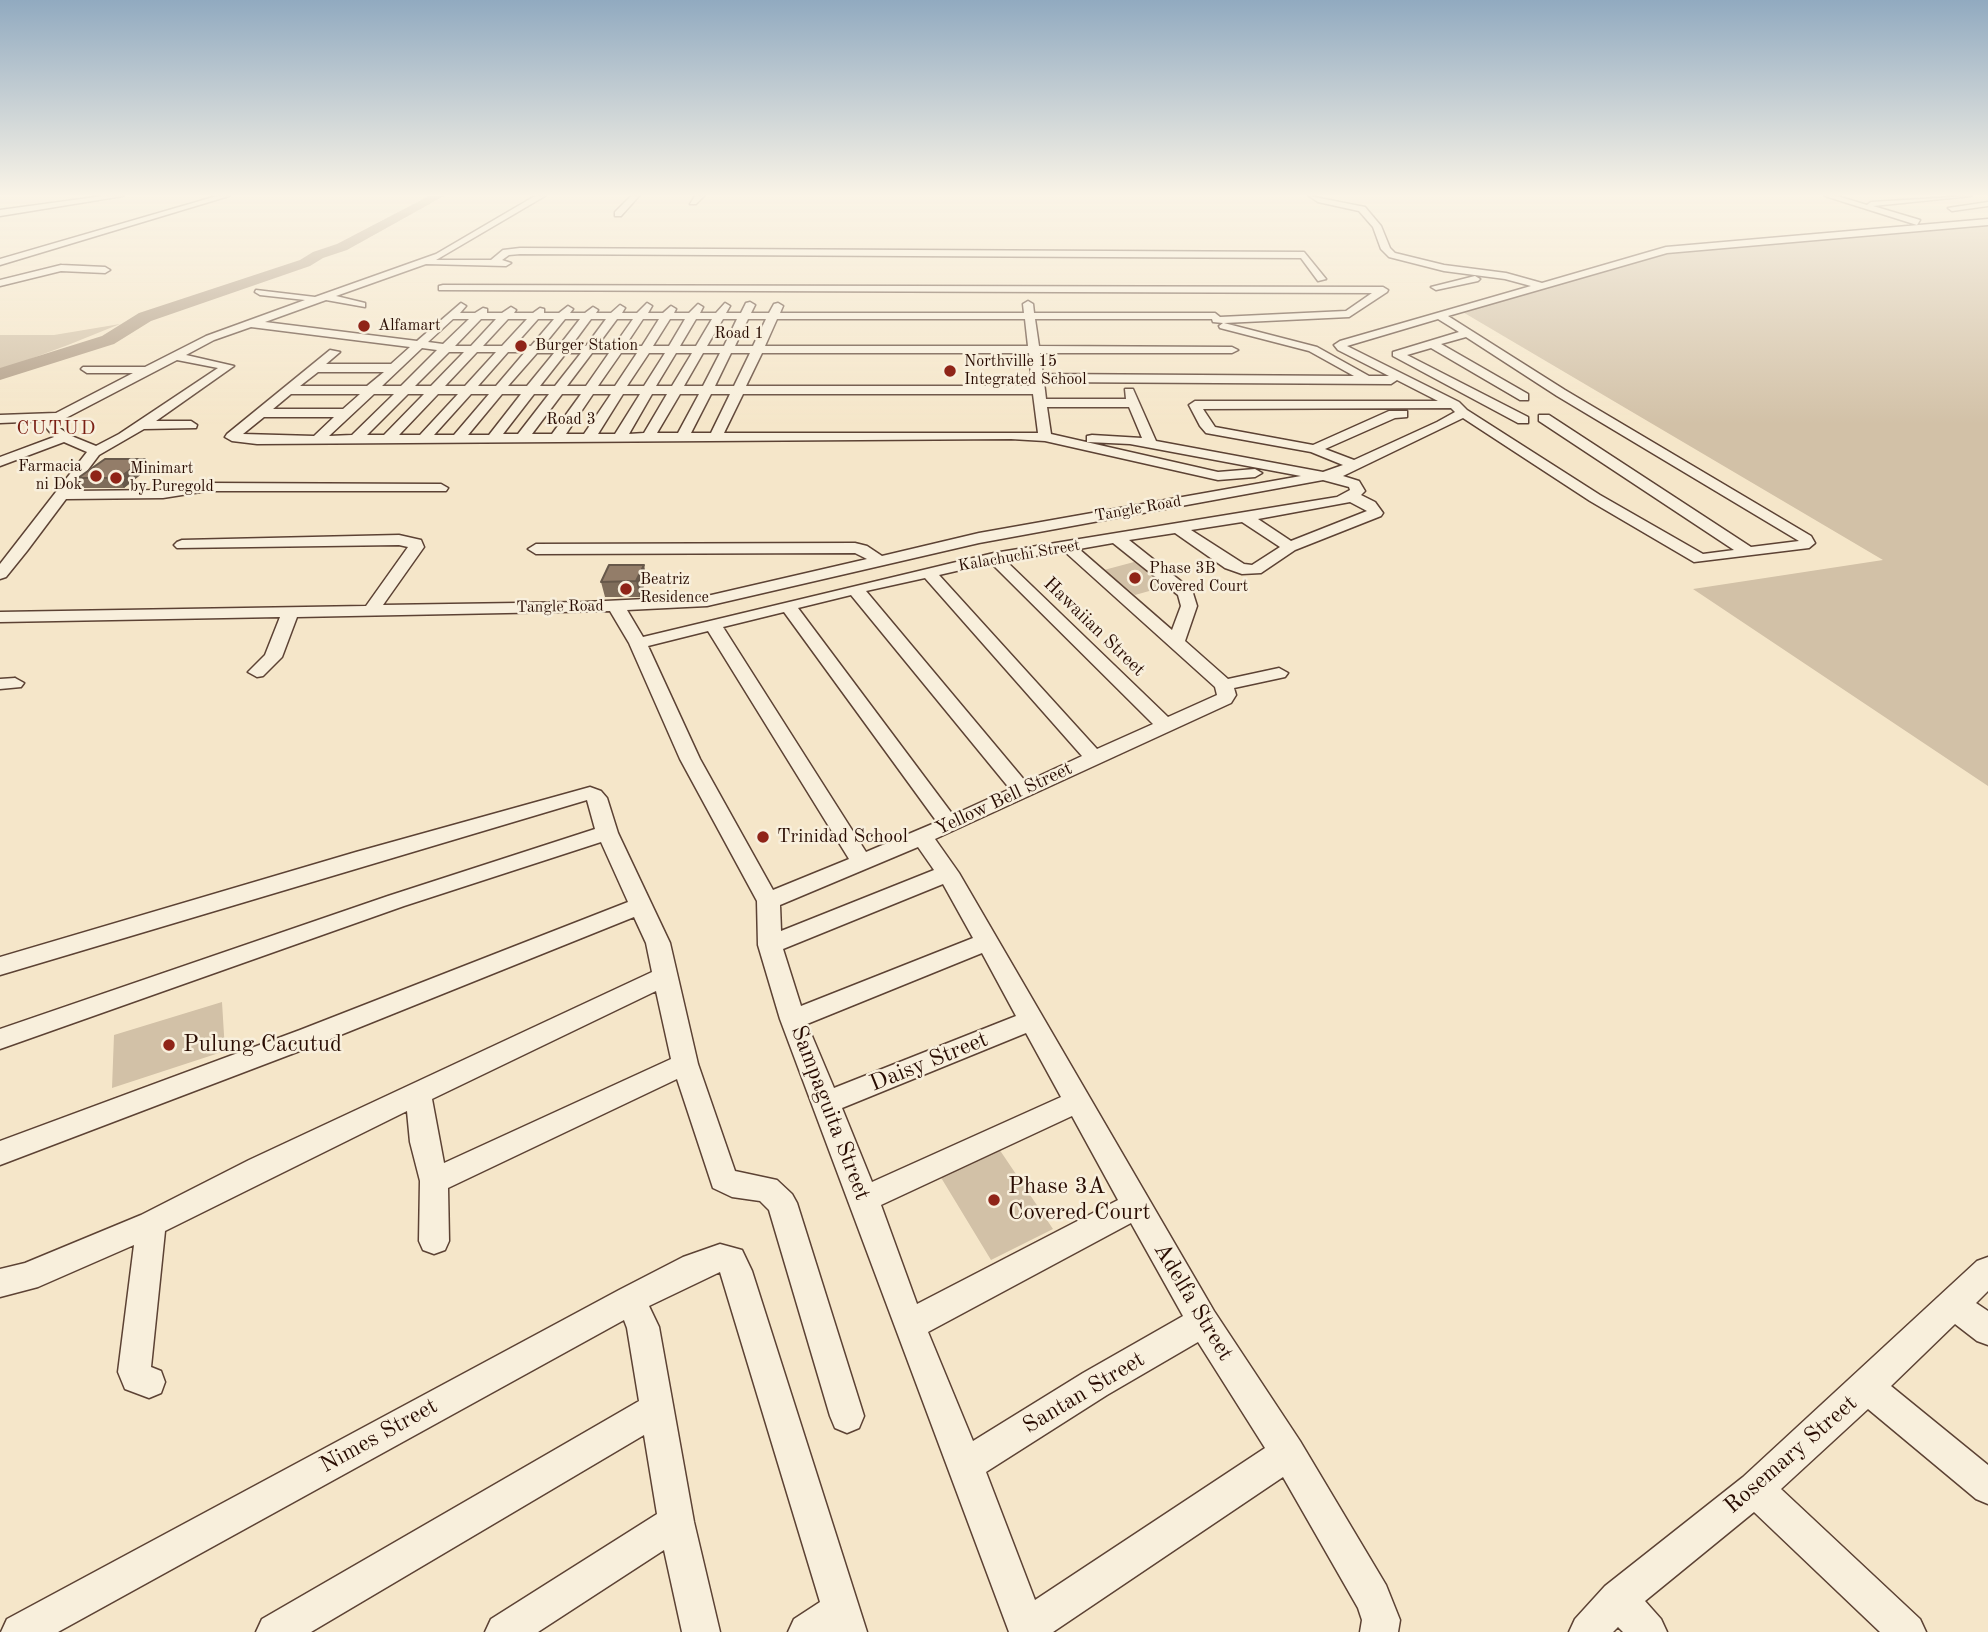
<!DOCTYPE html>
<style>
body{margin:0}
canvas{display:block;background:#f5e6c9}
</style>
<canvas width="1988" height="1632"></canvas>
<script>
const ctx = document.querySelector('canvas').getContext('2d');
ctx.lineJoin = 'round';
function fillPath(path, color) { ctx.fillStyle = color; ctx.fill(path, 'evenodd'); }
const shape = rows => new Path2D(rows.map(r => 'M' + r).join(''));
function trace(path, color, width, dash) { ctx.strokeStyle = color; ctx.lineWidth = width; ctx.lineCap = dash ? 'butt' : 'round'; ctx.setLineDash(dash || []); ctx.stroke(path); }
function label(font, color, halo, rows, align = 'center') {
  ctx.font = font + ' "Old Standard TT",serif'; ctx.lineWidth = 5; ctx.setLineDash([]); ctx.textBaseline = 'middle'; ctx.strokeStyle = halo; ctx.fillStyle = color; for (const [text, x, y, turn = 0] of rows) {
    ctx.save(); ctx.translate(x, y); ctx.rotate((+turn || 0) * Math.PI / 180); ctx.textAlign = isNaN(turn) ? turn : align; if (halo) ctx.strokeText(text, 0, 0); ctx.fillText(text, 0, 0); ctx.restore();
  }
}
const green = shape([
 [1988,223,1988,786,1693,589,1883,560,1461,311,1669,251],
 [120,324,68,345,0,370,0,335,54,335],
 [1134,562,1167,586,1135,595,1104,570],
 [222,1002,225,1051,112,1088,114,1035],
 [995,1143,1053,1229,991,1260,937,1171]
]);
const river = shape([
 [429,196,444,196,347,250,323,258,310,266,151,321,114,344,0,380,0,368,102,336,139,313,300,260,313,252,337,244,429,196]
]);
const minor = shape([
 [103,196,123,196,0,216,0,210,103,196],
 [217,196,229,196,0,265,0,259,217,196],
 [535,196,545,196,436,260,491,260,503,250,520,248,1304,252,1326,279,1318,281,1301,258,520,254,509,255,502,260,511,263,506,266,426,264,336,296,365,303,365,307,326,300,265,322,417,341,461,303,466,306,460,313,475,313,483,308,487,309,487,313,502,313,511,307,516,310,514,313,533,313,540,308,544,309,544,313,559,313,568,306,573,309,570,313,585,313,593,307,598,310,596,313,611,313,620,305,625,308,622,313,637,313,647,303,652,306,648,313,663,313,671,306,676,309,674,313,689,313,698,304,703,307,700,313,716,313,725,303,730,306,726,313,741,313,746,303,750,302,755,305,751,313,769,313,774,304,778,303,783,306,780,313,1024,313,1023,304,1028,301,1033,304,1034,313,1215,313,1220,317,1346,311,1372,293,439,290,439,286,443,285,1383,287,1388,290,1387,292,1349,317,1224,323,1317,347,1369,376,1389,376,1338,350,1334,345,1340,341,1531,286,1505,279,1444,271,1389,257,1381,249,1373,227,1359,211,1318,202,1309,196,1365,207,1381,226,1390,248,1395,253,1444,265,1506,273,1542,283,1666,247,1988,219,1988,225,1667,253,1448,316,1565,390,1811,536,1815,543,1809,548,1694,562,1590,501,1463,418,1343,476,1359,481,1365,491,1361,495,1375,502,1383,513,1381,516,1295,550,1261,573,1242,574,1225,568,1175,533,1129,540,1192,590,1197,606,1185,641,1228,679,1279,668,1288,673,1285,677,1234,688,1236,695,1231,703,935,839,959,873,1214,1311,1300,1441,1386,1585,1400,1620,1398,1632,1360,1632,1362,1620,1358,1608,1283,1477,1053,1632,1009,1632,780,1019,758,945,757,901,680,759,629,643,610,611,297,617,282,657,263,676,257,677,248,672,265,655,280,617,0,622,0,612,366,606,408,547,399,545,177,548,174,545,177,542,182,540,399,535,421,540,424,547,383,605,585,602,707,596,867,559,855,553,536,554,528,549,536,544,855,543,867,546,882,556,979,533,1301,476,1130,444,1087,442,1087,436,1092,435,1142,438,1129,407,1047,407,1051,434,1218,472,1255,469,1262,473,1255,477,1218,480,1045,441,1011,439,257,444,232,441,225,437,227,434,330,350,340,352,326,364,391,364,410,347,251,327,214,340,186,355,234,366,156,421,191,421,197,425,196,428,144,429,99,455,72,491,163,490,207,483,441,484,448,488,446,491,207,491,163,498,66,499,27,551,6,577,0,579,0,564,87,452,64,442,0,466,0,457,54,437,44,425,47,421,0,423,0,415,56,413,133,373,87,373,81,369,83,367,145,367,206,336,305,300,260,295,255,292,256,290,315,297,436,254,535,196],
 [453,319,469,319,443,344,428,342,453,319],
 [481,319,496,319,471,346,455,346,481,319],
 [508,319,527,319,502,346,483,346,508,319],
 [538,319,554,319,531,346,514,346,538,319],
 [565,319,580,319,559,346,543,346,565,319],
 [591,319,606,319,586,346,571,346,591,319],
 [617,319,633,319,614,346,597,346,617,319],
 [643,319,659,319,642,346,625,346,643,319],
 [670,319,685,319,669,346,653,346,670,319],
 [696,319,712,319,696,346,680,346,696,319],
 [723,319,737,319,724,346,707,346,723,319],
 [748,319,766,319,753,346,735,346,748,319],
 [777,319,1025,319,1028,346,765,346,777,319],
 [1035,319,1212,319,1213,322,1223,323,1219,326,1220,328,1309,351,1354,376,1043,374,1040,353,1232,353,1238,350,1232,347,1039,346,1035,319],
 [1438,319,1459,332,1393,352,1393,356,1518,423,1528,423,1528,417,1407,355,1431,348,1520,400,1528,400,1528,394,1441,344,1466,337,1557,396,1799,541,1751,547,1549,415,1539,415,1539,421,1734,550,1703,554,1600,495,1467,410,1459,402,1347,346,1438,319],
 [422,348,437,350,401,386,382,386,422,348],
 [449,352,464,352,431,386,415,386,449,352],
 [477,352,496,352,465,386,445,386,477,352],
 [508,352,525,352,496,386,478,386,508,352],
 [537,353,554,353,527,386,508,386,537,353],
 [566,353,581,353,555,386,540,386,566,353],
 [592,353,609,353,586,386,567,386,592,353],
 [621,353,637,353,615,386,598,386,621,353],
 [649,353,665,353,644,386,627,386,649,353],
 [676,353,692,353,672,386,656,386,676,353],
 [703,353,720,353,703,386,684,386,703,353],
 [731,353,750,353,734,386,715,386,731,353],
 [762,353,1029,353,1032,386,746,386,762,353],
 [177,360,218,368,119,434,96,446,69,435,57,426,62,420,177,360],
 [318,372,384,372,367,386,300,386,318,372],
 [1397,380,1438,401,1195,401,1189,405,1200,426,1206,433,1311,452,1343,465,1323,472,1156,441,1133,389,1125,389,1126,399,1046,399,1044,382,1391,384,1397,380],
 [291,394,360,394,343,409,273,409,291,394],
 [374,394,394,394,352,435,329,436,374,394],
 [408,394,424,394,384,435,367,435,408,394],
 [438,394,458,394,420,435,399,435,438,394],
 [471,394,489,394,454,435,434,435,471,394],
 [502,394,521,394,489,435,468,435,502,394],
 [534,394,549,394,518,434,503,434,534,394],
 [562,394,581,394,552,434,532,434,562,394],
 [593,394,611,394,584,434,566,434,593,394],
 [623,394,640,394,615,434,598,434,623,394],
 [652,394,667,394,644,433,629,434,652,394],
 [680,394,699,394,678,433,657,433,680,394],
 [711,394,730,394,711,433,691,433,711,394],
 [743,394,1033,394,1038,433,724,433,743,394],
 [1451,408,1455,412,1437,422,1354,460,1325,449,1395,418,1407,417,1407,411,1389,411,1313,445,1215,427,1203,409,1451,408],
 [264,417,334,417,314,436,243,434,264,417],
 [1323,480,1349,487,1350,490,1337,497,994,553,643,637,627,610,707,606,979,543,1323,480],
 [1350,502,1367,511,1291,541,1258,519,1350,502],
 [1242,522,1280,547,1252,565,1244,564,1191,530,1242,522],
 [1113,543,1178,595,1181,606,1172,630,1079,549,1113,543],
 [1064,551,1215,687,1217,695,1168,717,1006,561,1064,551],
 [991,563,1153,724,1097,749,939,575,991,563],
 [925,578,1082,756,1026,782,866,591,925,578],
 [851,595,1010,789,953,815,798,608,851,595],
 [784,612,937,822,866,852,723,627,784,612],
 [708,631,849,859,773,890,700,759,648,646,708,631],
 [918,847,934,870,781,931,780,905,918,847],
 [943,884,973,938,801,1006,783,949,943,884],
 [982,953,1016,1016,834,1088,807,1024,982,953],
 [1026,1033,1061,1097,872,1182,842,1108,1026,1033],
 [1072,1116,1118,1200,917,1304,881,1205,1072,1116],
 [1131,1223,1183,1316,1083,1373,973,1441,928,1332,1131,1223],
 [1198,1342,1265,1448,1035,1600,986,1472,1107,1395,1198,1342],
 [631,196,639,196,621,216,615,216,615,212,631,196],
 [695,196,704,196,696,204,690,204,695,196],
 [1825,196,1837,196,1867,205,1871,202,1971,196,1873,206,1920,220,1917,225,1825,196],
 [1988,202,1988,206,1952,211,1948,208,1988,202],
 [61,265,105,267,110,270,105,273,61,271,0,286,0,280,61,265],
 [1475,276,1480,279,1478,281,1436,290,1431,287,1475,276],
 [15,678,24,683,21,687,0,689,0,679,15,678],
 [590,787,601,791,607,798,618,833,670,943,698,1064,735,1171,777,1180,792,1194,797,1203,864,1416,859,1428,847,1433,835,1428,830,1416,769,1210,760,1201,732,1197,713,1188,677,1079,448,1188,449,1241,445,1250,434,1254,423,1250,419,1241,420,1181,410,1142,407,1111,165,1231,151,1367,161,1371,165,1382,161,1393,149,1398,125,1389,118,1372,134,1245,38,1287,0,1297,0,1269,25,1263,141,1215,249,1160,652,972,646,943,634,917,318,1044,0,1165,0,1141,300,1030,628,902,601,842,404,906,0,1049,0,1029,388,896,595,829,587,800,0,975,0,957,356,852,590,787],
 [656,991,671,1059,444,1163,432,1099,656,991],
 [720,1244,742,1250,752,1271,867,1632,788,1632,794,1619,820,1602,720,1272,649,1306,659,1327,694,1522,720,1632,682,1632,664,1550,538,1632,485,1632,491,1619,657,1514,644,1435,311,1632,256,1632,262,1619,639,1401,627,1328,624,1320,58,1632,1,1632,7,1619,619,1290,683,1257,720,1244],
 [1988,1257,1988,1291,1976,1303,1988,1311,1988,1345,1977,1341,1955,1324,1891,1386,1988,1465,1988,1504,1976,1499,1868,1409,1781,1489,1920,1619,1926,1632,1880,1632,1754,1512,1645,1601,1661,1619,1667,1632,1623,1632,1618,1627,1613,1632,1569,1632,1575,1619,1605,1586,1743,1477,1977,1261,1988,1257]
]);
const wall = shape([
 [149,468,124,488,83,488,78,478],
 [644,565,646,580,640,597,605,597,601,582]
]);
const shadedWall = shape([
 [145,459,149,468,124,488,119,478],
 [644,565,646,580,640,597,636,581]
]);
const building = shape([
 [105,459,145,459,119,478,78,478,105,459],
 [609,565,644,565,636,581,601,582,609,565]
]);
const markers = [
 [364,326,7,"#8f2418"],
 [521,346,7,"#8f2418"],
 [950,371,7,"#8f2418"],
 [96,476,7,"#8f2418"],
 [116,478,7,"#8f2418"],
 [1135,578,7,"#8f2418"],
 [626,589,7,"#8f2418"],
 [763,837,7,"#8f2418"],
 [169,1045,7,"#8f2418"],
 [994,1200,7,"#8f2418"]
];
const farPoinames = [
 ["Alfamart",378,326],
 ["Burger Station",535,346],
 ["Northville 15",964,362],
 ["Integrated School",964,380],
 ["Farmacia",82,467,"right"],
 ["ni Dok",82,485,"right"],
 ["Minimart",130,469],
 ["by Puregold",130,487],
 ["Phase 3B",1149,569],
 ["Covered Court",1149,587],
 ["Beatriz",640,580],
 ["Residence",640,598]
];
const farStreetnames = [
 ["Road 1",739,334],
 ["Road 3",571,420],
 ["Tangle Road",1138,509,-10],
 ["Kalachuchi Street",1019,556,-10],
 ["Tangle Road",560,607,-1]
];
const farQuarternames = [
 ["CUTUD",57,429]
];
const streetNames = [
 ["Hawaiian Street",1094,627,44],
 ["Yellow Bell Street",1004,799,-25]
];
const poiNames = [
 ["Trinidad School",777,837]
];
const nearPoinames = [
 ["Pulung Cacutud",183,1045],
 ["Phase 3A",1008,1187],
 ["Covered Court",1008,1213]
];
const nearStreetnames = [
 ["Daisy Street",929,1062,-22],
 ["Sampaguita Street",830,1113,69],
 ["Adelfa Street",1193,1302,59],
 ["Santan Street",1084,1393,-31],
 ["Nimes Street",379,1436,-29],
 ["Rosemary Street",1791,1455,-41]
];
fillPath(green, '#d2c1a7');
fillPath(river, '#b09c85');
trace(minor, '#5c4234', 3);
fillPath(minor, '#f8efdc');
fillPath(wall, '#7e6c5a');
fillPath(shadedWall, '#67584a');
fillPath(building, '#937d69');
trace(building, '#67584a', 2);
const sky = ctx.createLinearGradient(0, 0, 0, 424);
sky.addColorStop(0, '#91aac0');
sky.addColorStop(0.46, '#faf4e7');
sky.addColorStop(1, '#faf4e700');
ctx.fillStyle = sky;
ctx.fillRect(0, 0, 1988, 424);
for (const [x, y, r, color] of markers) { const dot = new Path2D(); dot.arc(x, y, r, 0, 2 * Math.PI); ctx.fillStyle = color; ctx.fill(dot); trace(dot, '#f8efdc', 2.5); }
label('16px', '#290c02', '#f8efdc', farPoinames, 'left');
label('16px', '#290c02', '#f8efdc', farStreetnames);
ctx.letterSpacing = '2px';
label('19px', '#7a1f14', '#f8efdc', farQuarternames);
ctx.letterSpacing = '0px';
label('19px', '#290c02', '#f8efdc', streetNames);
label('19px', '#290c02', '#f8efdc', poiNames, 'left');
label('23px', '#290c02', '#f8efdc', nearPoinames, 'left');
label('23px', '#290c02', '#f8efdc', nearStreetnames);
</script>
